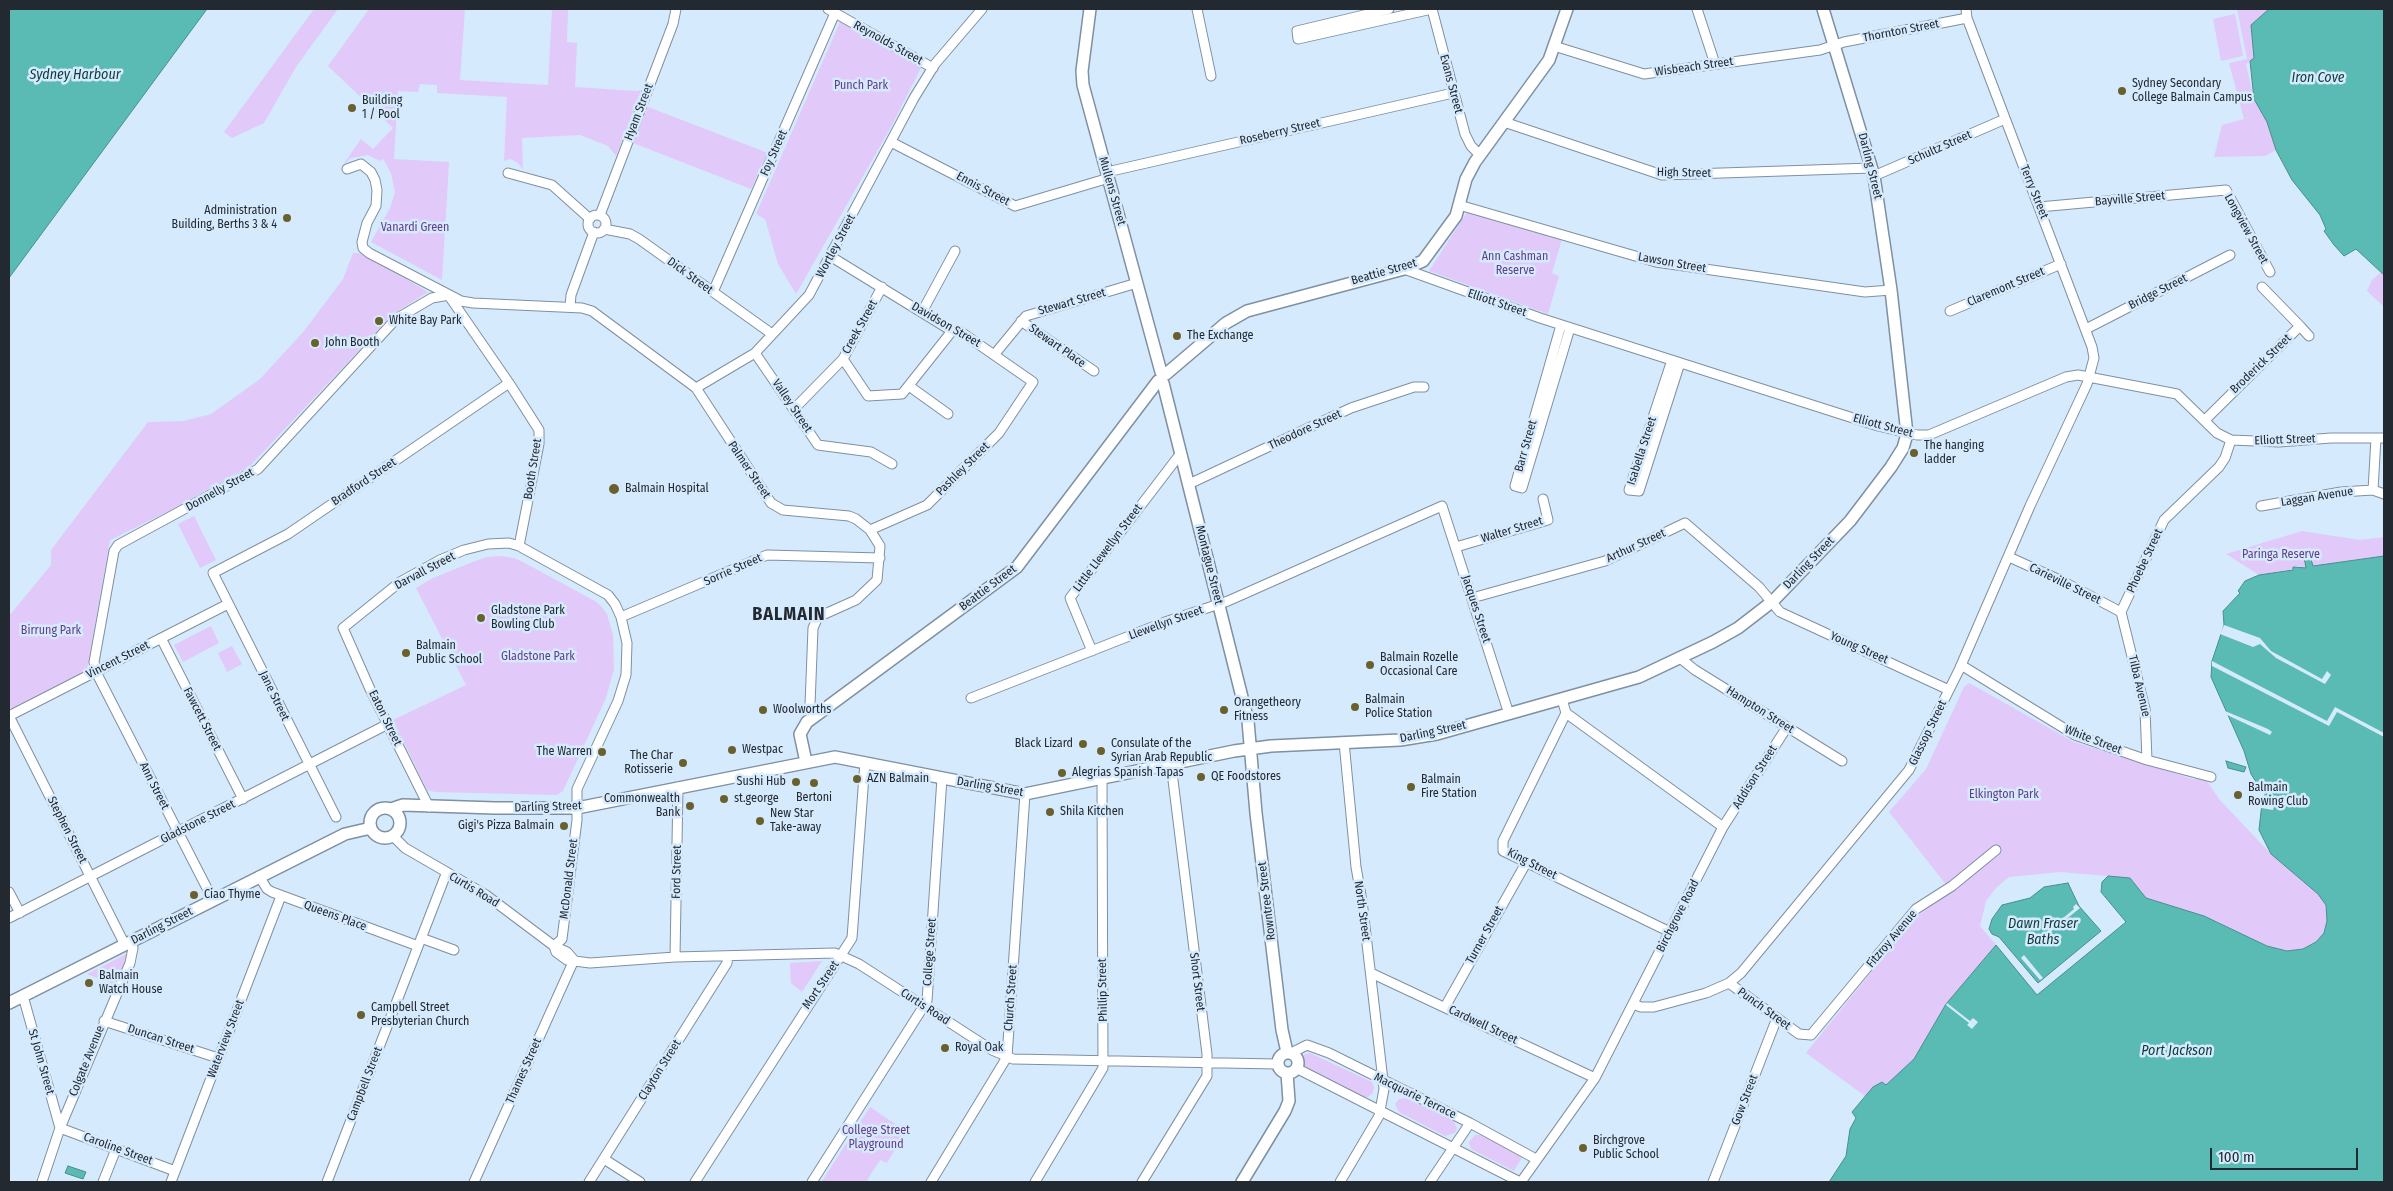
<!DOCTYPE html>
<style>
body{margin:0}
#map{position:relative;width:2393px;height:1191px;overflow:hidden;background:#d6eafd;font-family:"Fira Sans Condensed",sans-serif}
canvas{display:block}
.frame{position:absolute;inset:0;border:10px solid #222930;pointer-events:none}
.scale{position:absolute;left:2210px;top:1148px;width:148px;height:22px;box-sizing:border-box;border:2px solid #222930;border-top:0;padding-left:6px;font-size:15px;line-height:18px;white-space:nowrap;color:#222930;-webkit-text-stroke:4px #d6eafd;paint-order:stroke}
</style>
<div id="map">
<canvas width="2393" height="1191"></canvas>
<div class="frame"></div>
<div class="scale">100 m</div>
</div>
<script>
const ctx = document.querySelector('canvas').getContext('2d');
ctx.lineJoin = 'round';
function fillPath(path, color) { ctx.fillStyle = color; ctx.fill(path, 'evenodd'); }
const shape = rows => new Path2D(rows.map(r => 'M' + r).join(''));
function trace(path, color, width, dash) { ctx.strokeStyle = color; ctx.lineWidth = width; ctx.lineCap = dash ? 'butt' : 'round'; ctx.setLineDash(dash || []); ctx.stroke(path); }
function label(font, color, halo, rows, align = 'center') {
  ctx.font = font + ' "Fira Sans Condensed",sans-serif'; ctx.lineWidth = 5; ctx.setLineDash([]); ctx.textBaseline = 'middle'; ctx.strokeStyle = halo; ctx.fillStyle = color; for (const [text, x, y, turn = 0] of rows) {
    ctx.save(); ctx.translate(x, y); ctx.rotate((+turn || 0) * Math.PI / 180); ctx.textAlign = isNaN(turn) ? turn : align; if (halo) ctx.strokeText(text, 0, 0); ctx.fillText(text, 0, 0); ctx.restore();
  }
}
const green = shape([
 [314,9,338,9,296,67,264,123,232,138,224,132],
 [369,9,465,9,460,80,548,85,552,9,568,9,567,42,577,43,575,87,637,91,641,90,616,156,608,146,580,135,522,138,523,170,518,163,510,159,504,161,507,97,437,93,437,85,420,84,418,92,398,91,394,159,449,162,442,280,371,242,390,208,395,192,391,173,383,159,380,161,368,155,351,158,343,165,361,139,373,149,393,128,328,66],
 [2237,9,2269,9,2251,25,2254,59,2246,64,2254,99,2267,122,2276,150,2265,156,2214,157,2222,125,2244,119,2229,63,2247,59],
 [2235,14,2243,56,2221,61,2213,19],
 [840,22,921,68,891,127,796,294,778,264,765,219,756,214],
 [648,107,768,153,751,189,633,143],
 [1467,212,1562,239,1552,273,1559,276,1548,314,1429,271],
 [353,253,363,253,428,292,393,314,250,466,169,511,110,540,87,670,12,710,9,705,9,616,51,565,51,550,148,422,183,421,211,414,260,379,304,331,343,279],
 [2381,272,2384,275,2383,306,2367,291,2372,280],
 [194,516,216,560,200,568,178,524],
 [2302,531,2360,540,2384,537,2384,556,2312,566,2310,556,2306,568,2300,568,2300,566,2293,567,2293,569,2259,575,2226,554],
 [500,556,514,558,523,562,595,601,602,607,607,614,613,635,614,669,606,698,563,791,557,795,435,792,427,790,393,720,466,685,416,588,433,578,470,563,487,557],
 [211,626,219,643,183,662,174,645],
 [232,646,242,664,227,672,218,653],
 [1969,683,2074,742,2193,779,2205,778,2219,799,2271,854,2318,894,2326,905,2327,921,2324,933,2316,942,2303,949,2287,951,2267,946,2204,916,2146,898,2130,878,2060,872,2009,877,1996,888,1986,901,1980,926,1996,945,1946,1004,1914,1059,1886,1085,1873,1087,1865,1096,1806,1053,1909,925,1920,914,1951,891,1889,812,1926,769,1964,687],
 [128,953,115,985,87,974],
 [822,961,802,992,791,983,790,963],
 [1310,1053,1372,1082,1374,1087,1373,1093,1368,1097,1364,1097,1302,1069,1300,1060,1305,1054],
 [1405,1098,1454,1121,1457,1129,1455,1133,1445,1136,1399,1112,1395,1104,1399,1099],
 [870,1107,906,1131,887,1163,880,1160,866,1182,824,1182,822,1181],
 [1475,1135,1481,1135,1523,1156,1514,1171,1471,1149,1469,1142]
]);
const water = shape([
 [9,9,207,9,9,278,9,9],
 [2269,9,2384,9,2384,275,2356,249,2344,256,2334,245,2324,231,2326,229,2320,215,2292,180,2276,150,2267,122,2254,99,2250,61,2254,58,2251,25,2269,9],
 [2310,556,2313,566,2384,556,2384,1182,1829,1182,1846,1156,1850,1129,1856,1118,1852,1112,1873,1087,1882,1082,1886,1085,1914,1059,1946,1004,1996,945,2037,995,2126,922,2101,892,2102,882,2108,876,2130,878,2146,898,2204,916,2267,946,2287,951,2303,949,2316,942,2324,933,2327,921,2326,905,2318,894,2271,854,2259,830,2263,793,2251,774,2244,751,2211,677,2212,661,2224,625,2223,611,2240,593,2238,591,2245,581,2259,575,2293,570,2293,567,2306,568,2304,557,2310,556],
 [2226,761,2246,767,2244,772,2228,768,2226,761],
 [2068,883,2079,906,2101,931,2038,983,1999,937,1992,934,1989,929,1992,919,2002,905,2030,898,2044,887,2068,883],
 [68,1166,86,1172,83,1179,65,1173,68,1166]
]);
const pier = shape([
 [2224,625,2260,638,2271,651,2322,679,2327,671,2331,675,2325,684,2276,658,2260,644,2253,647,2220,634],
 [2212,661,2327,721,2335,707,2384,733,2384,737,2337,712,2329,726,2212,666],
 [2225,711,2268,729,2272,732,2270,735,2227,715],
 [2257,787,2266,789,2264,796,2275,798,2273,810,2261,808,2258,817,2261,794],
 [2076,904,2080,908,2037,943,2034,939,2037,936,2039,938,2074,909,2073,907],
 [2024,955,2043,978,2040,980,2021,958],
 [1947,1003,1970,1021,1973,1018,1978,1022,1972,1029,1967,1025,1969,1023,1946,1005]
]);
const minor = shape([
 [828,9,933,68],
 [1197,9,1211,76],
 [1389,9,1297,31,1298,39,1432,9],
 [1432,9,1465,134,1471,146,1480,155],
 [1697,9,1715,64],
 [1554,46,1644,74,1820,50,1844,42,1967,18],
 [1504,122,1662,175,1872,168],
 [891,142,1015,206,1109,178],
 [347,169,361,164,371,172,375,180,377,190,376,206,367,223,362,242,363,248,369,253,461,301,473,303,582,308,592,311,696,388,771,503,783,510,849,516,856,519,870,530,880,546,877,580,856,600,818,617,813,628,810,705,813,716],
 [1107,172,1453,93],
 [508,173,552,185,590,219],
 [1874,176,2005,119],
 [1459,205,1656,262,1865,292,1891,290],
 [2039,207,2226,190,2270,272],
 [600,215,673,24,676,9],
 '588 224a9 9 0 1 1 18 0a9 9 0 1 1-18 0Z',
 [604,229,630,234,639,239,772,334],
 [830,256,952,331,961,332,1033,382,999,433,927,505,870,530],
 [1404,269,1540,318,1878,426,1917,435,1929,435,2066,377,2078,375,2177,394,2217,433,2231,440,2279,442,2331,438,2384,438],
 [713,292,835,13],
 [449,296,509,383,539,430,539,444,519,546,608,595,615,604,621,617,627,643,626,675,618,701,577,789,577,820,562,939,554,946],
 [570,307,571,295,594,232],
 [1950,311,2061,264],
 [922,312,955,251],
 [1021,321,1094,371],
 [1561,325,1515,486,1522,488,1570,328],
 [2300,326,2309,336],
 [2086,329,2230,255],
 [755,353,818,445,871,452,892,464],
 [994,355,1026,316,1137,283],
 [843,359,868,396,902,394,952,331],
 [1672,360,1629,490,1639,491,1680,363],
 [909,386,948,414],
 [696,388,755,353,809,295,914,98,935,64,982,9],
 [794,409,843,359,882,287],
 [2205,420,2300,326,2262,287],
 [1189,484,1351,408,1414,387,1424,387],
 [2373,490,2384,494],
 [2261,506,2341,492,2373,490,2376,438],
 [1456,547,1548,520,1543,499],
 [2009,557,2062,581,2121,612],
 [1472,598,1605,561,1685,523,1759,587,1780,612,1949,690],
 [2121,612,2164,520,2219,467,2225,458,2231,440],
 [2121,612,2145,709,2147,760],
 [621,617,767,555,880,558],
 [161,638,243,799],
 [1092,651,1070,598,1181,453],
 [1680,658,1695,670,1842,761],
 [1961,665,2075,735,2147,760,2211,777],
 [971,698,1165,622,1228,601,1442,506,1509,714],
 [1562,699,1566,713,1723,827],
 [1566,713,1503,841,1503,851,1670,932],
 [9,716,125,945],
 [9,716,228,604],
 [429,807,370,689,343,628,400,582,440,560,464,550,488,544,509,543,519,546],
 [336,817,213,573,288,534,509,383],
 [393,836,405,848,486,895,554,946,567,952,574,960],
 [259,876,267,889,272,892,418,946],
 [9,892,20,913],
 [213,900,96,672,94,662,114,551,118,545,258,469,396,319,432,298,449,295],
 [9,918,388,724],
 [421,938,454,950],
 [554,946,556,952,567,960,590,963,675,957,835,953,859,964,992,1050,1013,1059,1277,1064],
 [675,957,678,787],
 [1371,973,1595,1078],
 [1729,983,1799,1034,1811,1035,1916,909,1952,886,1996,850],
 [23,996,60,1128],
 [1633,1004,1641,1007,1654,1007,1706,993,1729,983,1741,973,1909,770,1959,670,2030,506,2087,384,2094,358,2092,347,1967,18,1966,9],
 [1445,1007,1526,863],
 [104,1021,218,1058],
 [1291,1053,1307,1045,1329,1053,1470,1123,1536,1159],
 [1296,1068,1520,1182],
 [60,1128,175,1171],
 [604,1159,640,1182],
 [42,1182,60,1128,130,963,133,948,131,941],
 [103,1182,116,1149],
 [171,1182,281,896],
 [327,1182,446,874],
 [474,1182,574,960],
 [589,1182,727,963,728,956],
 [695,1182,852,938,865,762],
 [812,1182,927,1001,942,778],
 [931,1182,1007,1057,1025,794],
 [1035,1182,1103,1068,1102,779],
 [1142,1182,1207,1076,1207,1054,1171,764],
 [1340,1182,1379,1116,1384,1089,1362,901,1356,867,1344,742],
 [1430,1182,1470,1123],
 [1521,1182,1595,1078,1723,827,1787,727],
 [1713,1182,1777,1018]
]);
const tertiary = shape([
 [1090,9,1082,71,1083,85,1161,372],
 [1166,374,1226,323,1247,311,1404,269,1423,261,1456,216,1466,179,1475,162,1549,60,1567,9],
 [1163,383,1248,721,1256,813,1282,1030,1287,1052],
 [806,762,800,734,807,722,1017,567,1158,381],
 '370 823a15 15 0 1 1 30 0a15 15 0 1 1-30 0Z',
 [391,809,403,805,495,808,577,808,835,757,1025,794,1234,751,1271,746,1400,740,1437,734,1639,677,1713,642,1738,628,1773,601,1850,521,1891,467,1903,448,1907,434,1891,290,1874,176,1823,9],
 [9,1003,345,834,371,828],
 '1278 1063a10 10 0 1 1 20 0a10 10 0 1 1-20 0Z',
 [1242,1182,1285,1111,1289,1101,1287,1073]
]);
const markers = [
 [2122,91,5,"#69602d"],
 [352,108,5,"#69602d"],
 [287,218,5,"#69602d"],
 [379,321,5,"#69602d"],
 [1177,336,5,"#69602d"],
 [315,343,5,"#69602d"],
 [1914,453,5,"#69602d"],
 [614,489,6,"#69602d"],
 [481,618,5,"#69602d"],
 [406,653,5,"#69602d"],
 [1370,665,5,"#69602d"],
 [1355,707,5,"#69602d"],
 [763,710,5,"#69602d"],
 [1224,710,5,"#69602d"],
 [1083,744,5,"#69602d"],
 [732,750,5,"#69602d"],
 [1101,751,5,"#69602d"],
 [602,752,5,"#69602d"],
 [683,763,5,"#69602d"],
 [1062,773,5,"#69602d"],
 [1201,777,5,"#69602d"],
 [857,779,5,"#69602d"],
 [796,782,5,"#69602d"],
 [814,783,5,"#69602d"],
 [1411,787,5,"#69602d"],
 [2238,795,5,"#69602d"],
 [724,799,5,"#69602d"],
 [690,806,5,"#69602d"],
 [1050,812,5,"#69602d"],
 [760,821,5,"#69602d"],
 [564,826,5,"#69602d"],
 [194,895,5,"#69602d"],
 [89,983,5,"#69602d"],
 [361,1015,5,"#69602d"],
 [945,1048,5,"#69602d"],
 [1583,1148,5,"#69602d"]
];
const streetNames = [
 ["Thornton Street",1901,31,-11],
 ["Reynolds Street",888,43,29],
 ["Wisbeach Street",1694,67,-8],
 ["Evans Street",1451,84,75],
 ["Hyam Street",639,112,-69],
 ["Roseberry Street",1280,132,-13],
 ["Schultz Street",1940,148,-24],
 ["Foy Street",774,153,-66],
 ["Darling Street",1870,166,76],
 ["High Street",1684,173,1],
 ["Ennis Street",983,189,28],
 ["Mullens Street",1112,191,74],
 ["Terry Street",2034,192,68],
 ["Bayville Street",2130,199,-5],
 ["Longview Street",2246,229,61],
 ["Wortley Street",836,246,-62],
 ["Lawson Street",1672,263,10],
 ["Beattie Street",1384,272,-16],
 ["Dick Street",690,276,36],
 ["Claremont Street",2006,287,-23],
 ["Bridge Street",2158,292,-27],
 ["Stewart Street",1072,302,-16],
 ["Elliott Street",1497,303,19],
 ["Davidson Street",946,325,30],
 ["Creek Street",860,327,-61],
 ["Stewart Place",1057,346,35],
 ["Broderick Street",2261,364,-44],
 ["Valley Street",792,406,56],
 ["Elliott Street",1883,426,15],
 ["Theodore Street",1305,430,-25],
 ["Elliott Street",2285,440,-2],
 ["Barr Street",1526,446,-74],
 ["Isabella Street",1642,451,-72],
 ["Booth Street",533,469,-81],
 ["Pashley Street",963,469,-45],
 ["Palmer Street",749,470,56],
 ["Bradford Street",364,482,-34],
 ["Donnelly Street",220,490,-29],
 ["Laggan Avenue",2317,497,-9],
 ["Walter Street",1512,530,-17],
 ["Arthur Street",1636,546,-25],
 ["Little Llewellyn Street",1108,548,-53],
 ["Phoebe Street",2145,561,-65],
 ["Darling Street",1809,563,-46],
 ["Montague Street",1209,565,76],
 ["Sorrie Street",733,570,-24],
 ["Darvall Street",425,571,-28],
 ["Carieville Street",2065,584,26],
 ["Beattie Street",988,588,-37],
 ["Jacques Street",1476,609,72],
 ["Llewellyn Street",1166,623,-20],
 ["Young Street",1859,648,24],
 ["Vincent Street",118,660,-27],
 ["Tilba Avenue",2139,686,77],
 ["Jane Street",274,696,64],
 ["Hampton Street",1760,710,32],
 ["Eaton Street",385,718,64],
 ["Fawcett Street",202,719,63],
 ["Darling Street",1433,732,-12],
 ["Glassop Street",1928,733,-64],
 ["White Street",2093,740,21],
 ["Addison Street",1755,777,-58],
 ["Ann Street",154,786,63],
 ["Darling Street",990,787,10],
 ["Darling Street",548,807,-2],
 ["Gladstone Street",198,822,-27],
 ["Stephen Street",67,830,63],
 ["King Street",1532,864,27],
 ["Ford Street",677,872,-89],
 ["McDonald Street",569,879,-83],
 ["Curtis Road",474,890,31],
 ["Rowntree Street",1267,901,-97],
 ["North Street",1362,911,82],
 ["Queens Place",335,916,20],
 ["Birchgrove Road",1678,916,-63],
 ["Darling Street",162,926,-27],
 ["Turner Street",1485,935,-61],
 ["Fitzroy Avenue",1892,939,-50],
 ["College Street",930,952,-86],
 ["Short Street",1197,982,83],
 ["Mort Street",821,985,-56],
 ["Phillip Street",1103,990,-91],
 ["Church Street",1011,998,-86],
 ["Curtis Road",925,1007,33],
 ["Punch Street",1764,1009,36],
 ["Cardwell Street",1483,1025,25],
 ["Duncan Street",161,1039,18],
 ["Waterview Street",226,1039,-69],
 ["Colgate Avenue",87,1061,-68],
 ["St John Street",41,1062,74],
 ["Clayton Street",660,1070,-58],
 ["Thames Street",524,1071,-66],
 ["Campbell Street",365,1084,-69],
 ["Macquarie Terrace",1415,1096,26],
 ["Gow Street",1745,1100,-69],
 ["Caroline Street",118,1149,20]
];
const poiNames = [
 ["Sydney Secondary",2132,84],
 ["College Balmain Campus",2132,98],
 ["Building",362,101],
 ["1 / Pool",362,115],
 ["Administration",277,211,"right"],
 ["Building, Berths 3 & 4",277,225,"right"],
 ["White Bay Park",389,321],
 ["The Exchange",1187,336],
 ["John Booth",325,343],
 ["The hanging",1924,446],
 ["ladder",1924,460],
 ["Balmain Hospital",625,489],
 ["Gladstone Park",491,611],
 ["Bowling Club",491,625],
 ["Balmain",416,646],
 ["Public School",416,660],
 ["Balmain Rozelle",1380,658],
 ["Occasional Care",1380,672],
 ["Balmain",1365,700],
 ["Police Station",1365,714],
 ["Orangetheory",1234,703],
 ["Fitness",1234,717],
 ["Woolworths",773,710],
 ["Black Lizard",1073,744,"right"],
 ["Consulate of the",1111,744],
 ["Syrian Arab Republic",1111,758],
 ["Westpac",742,750],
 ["The Warren",592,752,"right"],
 ["The Char",673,756,"right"],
 ["Rotisserie",673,770,"right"],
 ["Alegrias Spanish Tapas",1072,773],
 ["QE Foodstores",1211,777],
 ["AZN Balmain",867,779],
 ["Balmain",1421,780],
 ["Fire Station",1421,794],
 ["Sushi Hub",786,782,"right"],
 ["Balmain",2248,788],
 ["Rowing Club",2248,802],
 ["Bertoni",814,798,"center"],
 ["Commonwealth",680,799,"right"],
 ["Bank",680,813,"right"],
 ["st.george",734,799],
 ["Shila Kitchen",1060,812],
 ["New Star",770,814],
 ["Take-away",770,828],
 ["Gigi's Pizza Balmain",554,826,"right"],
 ["Ciao Thyme",204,895],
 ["Balmain",99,976],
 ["Watch House",99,990],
 ["Campbell Street",371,1008],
 ["Presbyterian Church",371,1022],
 ["Royal Oak",955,1048],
 ["Birchgrove",1593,1141],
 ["Public School",1593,1155]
];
const parkNames = [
 ["Punch Park",861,86],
 ["Vanardi Green",415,228],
 ["Ann Cashman",1515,257],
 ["Reserve",1515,271],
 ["Paringa Reserve",2281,555],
 ["Birrung Park",51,631],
 ["Gladstone Park",538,657],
 ["Elkington Park",2004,795],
 ["College Street",876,1131],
 ["Playground",876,1145]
];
const waterNames = [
 ["Sydney Harbour",75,75],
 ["Iron Cove",2318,78],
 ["Dawn Fraser",2043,924],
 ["Baths",2043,940],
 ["Port Jackson",2177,1051]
];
const districtNames = [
 ["BALMAIN",789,615]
];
fillPath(green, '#e1c9fa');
fillPath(water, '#59bbb3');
trace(water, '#488f8c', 1);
fillPath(pier, '#d6eafd');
trace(minor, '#7e90a1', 11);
trace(tertiary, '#7e90a1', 14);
trace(minor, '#fff', 9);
trace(tertiary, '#fff', 11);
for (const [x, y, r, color] of markers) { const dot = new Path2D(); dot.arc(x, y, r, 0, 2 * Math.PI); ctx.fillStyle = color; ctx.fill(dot); trace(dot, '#d6eafd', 2); }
label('12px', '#222930', '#d6eafd', streetNames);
label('12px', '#222930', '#d6eafd', poiNames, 'left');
label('12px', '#643d87', '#d6eafd', parkNames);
label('italic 14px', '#0b3b37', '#d6eafd', waterNames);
ctx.letterSpacing = '1px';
label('bold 18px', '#222930', '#d6eafd', districtNames);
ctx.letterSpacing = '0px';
</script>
